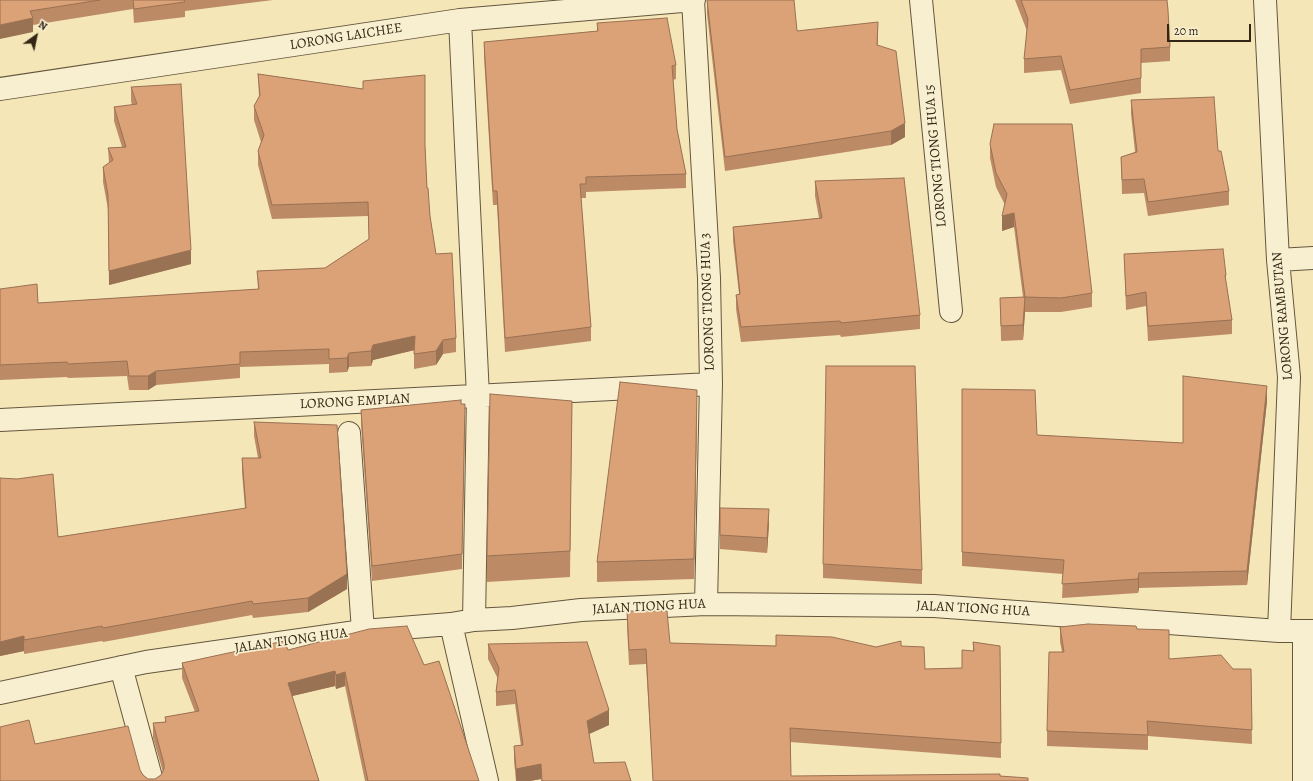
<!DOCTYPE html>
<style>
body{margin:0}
#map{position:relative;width:1313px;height:781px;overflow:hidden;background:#f5e6b8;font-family:Alegreya,serif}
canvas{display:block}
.north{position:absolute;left:16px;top:16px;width:40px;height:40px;-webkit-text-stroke:3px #f8efd1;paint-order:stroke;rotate:33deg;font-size:11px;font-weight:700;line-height:16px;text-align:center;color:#332614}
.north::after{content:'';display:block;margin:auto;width:14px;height:18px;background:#332614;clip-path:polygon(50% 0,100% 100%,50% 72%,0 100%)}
.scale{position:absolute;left:1167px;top:24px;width:84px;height:18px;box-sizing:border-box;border:2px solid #332614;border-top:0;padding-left:5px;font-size:12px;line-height:14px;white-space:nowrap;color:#332614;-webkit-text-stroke:3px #f8efd1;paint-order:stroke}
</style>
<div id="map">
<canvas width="1313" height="781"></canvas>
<div class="north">N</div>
<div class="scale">20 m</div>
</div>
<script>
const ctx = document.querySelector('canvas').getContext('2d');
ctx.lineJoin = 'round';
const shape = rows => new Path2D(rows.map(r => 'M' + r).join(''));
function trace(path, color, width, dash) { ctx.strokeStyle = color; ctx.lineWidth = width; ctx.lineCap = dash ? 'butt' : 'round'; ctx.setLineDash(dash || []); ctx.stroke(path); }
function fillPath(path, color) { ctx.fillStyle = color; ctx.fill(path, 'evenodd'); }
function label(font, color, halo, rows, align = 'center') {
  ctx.font = font + ' Alegreya,serif'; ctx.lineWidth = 3.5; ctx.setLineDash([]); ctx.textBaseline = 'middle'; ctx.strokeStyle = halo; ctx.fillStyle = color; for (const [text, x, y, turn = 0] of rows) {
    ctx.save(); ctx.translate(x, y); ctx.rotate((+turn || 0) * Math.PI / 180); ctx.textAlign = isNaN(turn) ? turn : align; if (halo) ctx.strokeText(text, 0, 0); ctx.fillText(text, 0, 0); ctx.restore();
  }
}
const minor = shape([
 [693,0,709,278,711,384,706,604],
 [921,0,951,311],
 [1265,0,1278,260,1289,377,1279,631],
 [460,20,478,396,474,620],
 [0,89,460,20,694,0],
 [1278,260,1313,258],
 [0,420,711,384],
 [349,433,363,631],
 [451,624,487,781],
 [1304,631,1304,781],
 [121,667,152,781],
 [0,693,146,662,363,631,451,624,474,620,512,618,581,610,706,604,934,606,1279,631,1313,631]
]);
const wall = shape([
 [0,0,273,0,185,11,185,17,134,23,133,9,33,25,33,32],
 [707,0,797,31,878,37,877,45,905,137,891,145,725,171,707,14],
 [1015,0,1167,0,1170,47,1170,61,1141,63,1141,93,1070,104,1061,70,1024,73,1024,59,1027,31],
 [597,23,676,65,676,79,673,80,677,129,686,174,686,188,586,192,586,198,581,198,591,327,591,341,505,352,497,205,493,205,484,57,484,42,597,31],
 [258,74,363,89,363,81,425,147,427,188,430,216,436,254,456,338,456,352,443,354,436,365,414,369,414,350,373,360,371,366,349,367,347,372,329,373,329,364,240,367,240,378,156,385,148,390,129,390,127,376,68,378,67,377,0,380,0,289,38,303,258,289,257,271,325,268,369,240,368,216,272,219,258,165,258,151,261,142,254,120,254,106,259,97],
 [131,87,191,264,109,285,108,209,103,182,103,167,109,163,108,148,122,147,114,121,114,107,132,105,131,101],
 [1131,100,1218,151,1229,191,1229,205,1148,216,1144,193,1122,194,1121,157,1135,152,1131,114],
 [990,144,1092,293,1092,307,1061,312,1025,312,1023,340,1001,341,1000,298,1023,297,1014,227,1002,231,1005,205,996,187,990,158],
 [815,181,920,315,920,329,841,337,840,335,741,342,736,309,736,295,739,294,733,241,733,227,819,218,815,196],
 [1124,254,1226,275,1226,286,1232,320,1232,334,1148,341,1146,306,1126,310],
 [962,389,1037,435,1183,443,1267,401,1247,585,1139,588,1138,593,1062,598,1063,574,962,566],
 [572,401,570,577,487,582,487,556],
 [461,404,465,418,462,569,372,581,361,424,361,410],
 [697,411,694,579,597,582,597,562],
 [254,422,347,589,308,612,253,618,252,615,103,642,102,641,24,654,24,651,0,656,0,478,58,537,245,509,242,472,242,458,258,458,254,436],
 [769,524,767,553,720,549,720,535],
 [823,564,922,570,922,584,823,578],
 [627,611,670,643,776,646,876,647,901,646,925,669,962,668,973,651,973,642,1000,646,1001,758,790,742,791,776,1000,776,1028,781,653,781,646,664,629,665,627,625],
 [1060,627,1137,629,1169,659,1233,669,1251,669,1252,744,1148,736,1148,750,1047,746,1047,731,1062,652,1060,642],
 [488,644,609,725,589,734,594,763,631,781,541,781,541,779,530,781,516,781,514,761,514,746,521,746,515,704,496,706,496,692,498,679,488,659],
 [288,650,424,665,479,781,365,781,345,686,336,689,335,686,292,696,319,781,0,781,35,744,140,770,143,775,148,779,155,779,161,775,163,772,153,738,153,723,165,722,165,717,195,712,182,678,182,663]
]);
const shadedWall = shape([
 [33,18,33,32,0,39,0,25],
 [878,22,878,37,877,59,877,45],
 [905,123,905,137,891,145,891,131],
 [1014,213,1014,227,1002,231,1002,216],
 [191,250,191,264,109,285,109,271],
 [1025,297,1025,312,1023,340,1023,325],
 [415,336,415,350,373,360,371,366,371,351,373,345],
 [443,340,443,354,436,365,436,351],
 [349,353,349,367,347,372,347,358],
 [156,371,156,385,148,390,148,376],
 [1267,386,1267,401,1247,585,1247,571],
 [697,390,697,411,694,579,694,559],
 [769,509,769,524,767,553,767,538],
 [1139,573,1139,588,1138,593,1138,579],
 [347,574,347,589,308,612,308,598],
 [24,636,24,651,0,656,0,642],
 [335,671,335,686,288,697,288,683],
 [345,672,345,686,336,689,336,675],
 [609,710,609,725,587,735,587,721],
 [541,764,541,779,530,781,516,781,516,769]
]);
const building = shape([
 [0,0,100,0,30,11,33,18,0,25,0,0],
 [133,0,184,0,185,2,134,9,133,0],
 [707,0,794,0,797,31,878,22,877,45,896,51,905,123,891,131,725,157,707,0],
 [1021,0,1167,0,1168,10,1170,47,1141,49,1141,78,1070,90,1061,56,1024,59,1028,19,1021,0],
 [667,18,676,65,672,66,677,129,686,174,586,177,586,184,580,184,591,327,505,338,497,191,493,191,484,42,598,31,597,23,667,18],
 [258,74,363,89,363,81,425,75,425,145,427,188,428,188,430,216,436,254,452,253,456,338,443,340,436,351,414,354,415,336,373,345,371,351,349,353,347,358,329,359,329,349,240,352,240,364,156,371,148,376,129,376,127,361,68,364,67,362,0,365,0,289,37,284,38,303,259,289,257,271,325,268,369,239,368,202,272,205,258,151,264,135,254,106,260,95,258,74],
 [181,84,191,250,109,271,108,195,103,167,113,160,108,148,126,147,114,107,137,104,131,87,181,84],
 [1214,97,1218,151,1221,151,1229,191,1148,202,1144,179,1122,180,1121,157,1137,152,1131,100,1214,97],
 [994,124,1072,124,1092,293,1061,298,1025,297,1014,213,1002,216,1007,194,996,173,990,144,994,124],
 [904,178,920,315,841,323,840,321,741,327,736,295,740,294,733,227,822,218,815,181,904,178],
 [1223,249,1226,275,1225,275,1232,320,1148,326,1146,292,1126,296,1124,254,1223,249],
 [1025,297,1023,325,1001,326,1000,298,1025,297],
 [826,366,915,366,922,570,823,564,826,366],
 [1183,376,1267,386,1247,571,1139,573,1138,579,1062,584,1064,560,962,552,962,389,1035,390,1037,435,1183,443,1183,376],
 [620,382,697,390,694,559,597,562,620,382],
 [490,394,572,401,570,551,487,556,490,394],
 [461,400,461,404,465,404,462,554,372,566,361,410,461,400],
 [254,422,337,425,347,574,308,598,253,604,252,601,103,628,102,626,24,640,24,636,0,642,0,478,17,479,53,474,58,537,246,508,242,458,261,458,254,422],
 [720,508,769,509,767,538,720,535,720,508],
 [627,611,667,611,670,643,776,646,776,635,832,637,876,647,901,641,901,646,924,647,925,669,962,668,962,650,974,651,973,642,1000,646,1001,743,790,728,791,776,1000,774,1000,776,1028,778,1028,781,653,781,646,649,629,650,627,611],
 [1088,624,1136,626,1137,629,1169,630,1169,659,1221,655,1233,669,1251,669,1252,730,1147,721,1148,735,1047,731,1049,652,1064,652,1060,627,1088,624],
 [407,626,424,665,439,661,479,781,368,781,345,672,336,675,335,671,288,683,319,781,0,781,0,727,29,720,35,744,128,726,140,770,143,775,148,779,155,779,161,775,164,769,164,764,153,723,166,722,165,717,199,711,182,663,284,641,288,650,369,629,407,626],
 [587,642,609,710,587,721,594,763,625,762,631,781,542,781,541,764,516,769,514,746,523,745,515,690,496,692,499,668,488,644,587,642]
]);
const streetNames = [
 ["LORONG LAICHEE",346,37,-9],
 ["LORONG TIONG HUA 15",936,156,-95],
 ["LORONG TIONG HUA 3",708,302,-92],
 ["LORONG RAMBUTAN",1283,316,-95],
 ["LORONG EMPLAN",355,402,-3],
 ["JALAN TIONG HUA",649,607,-3],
 ["JALAN TIONG HUA",973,609,3],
 ["JALAN TIONG HUA",291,641,-8]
];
trace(minor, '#64563d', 24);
trace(minor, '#f8efd1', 22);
fillPath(wall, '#bc8b66');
fillPath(shadedWall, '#997153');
fillPath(building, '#dba277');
trace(building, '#997153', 1);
label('14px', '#332614', '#f8efd1', streetNames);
</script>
